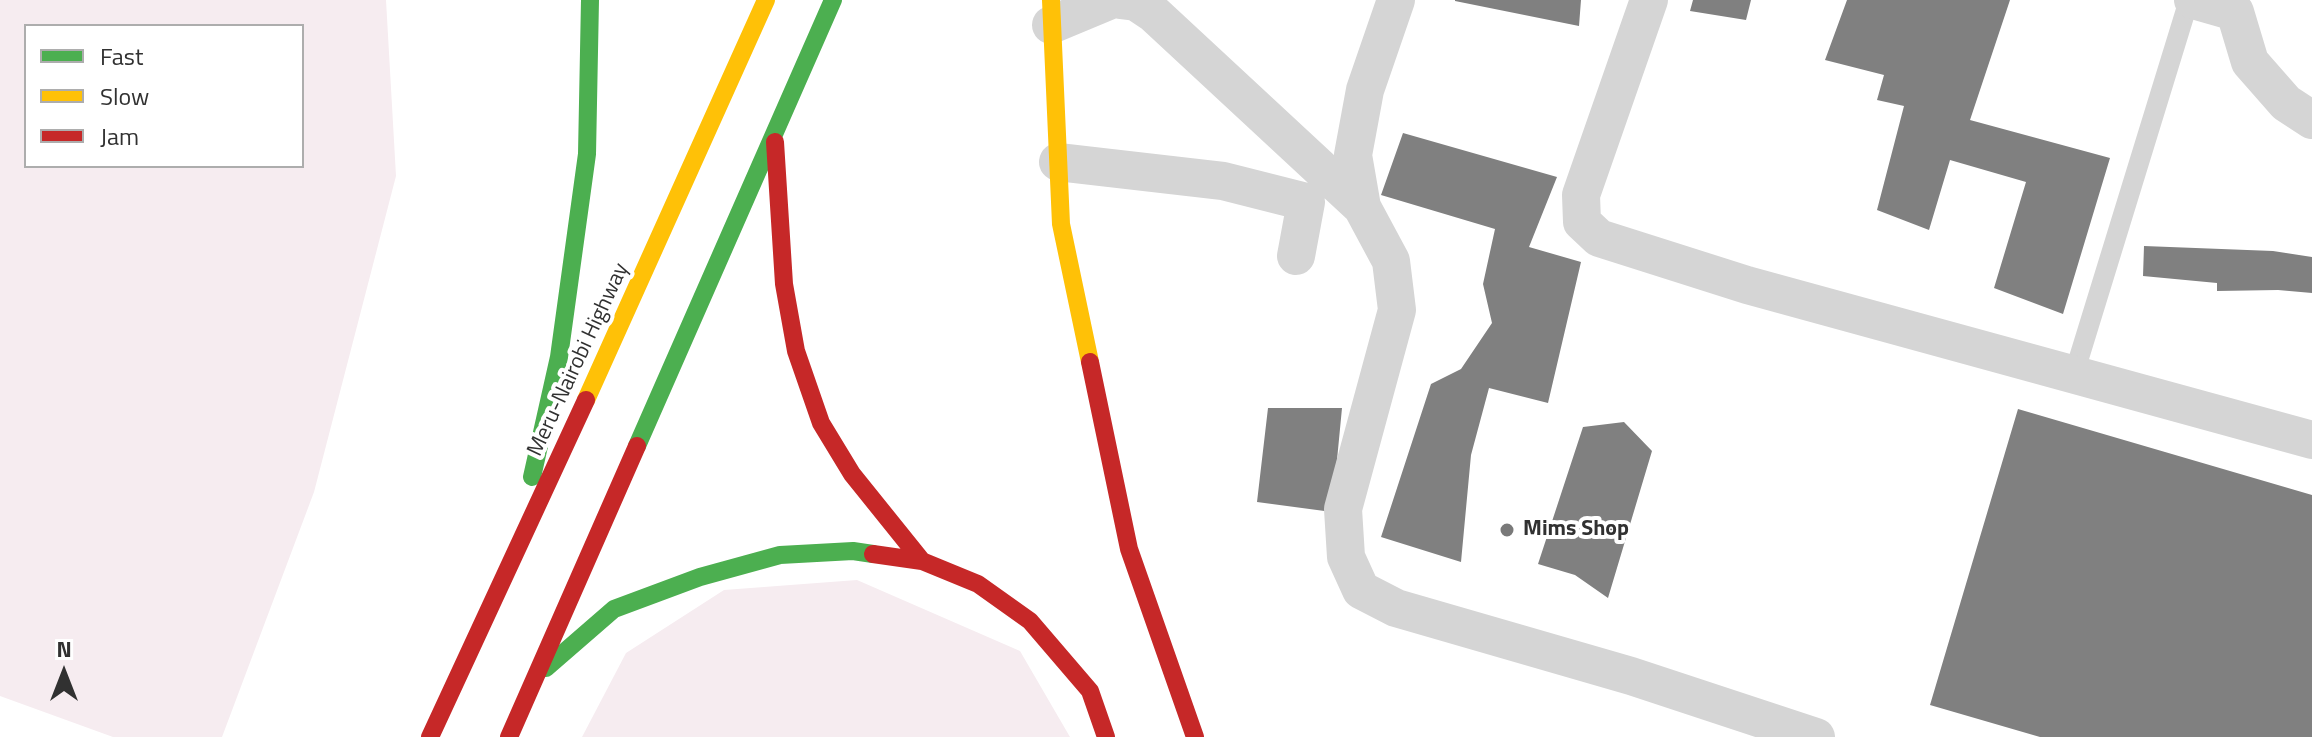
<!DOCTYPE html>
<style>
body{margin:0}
#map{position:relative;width:2312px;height:737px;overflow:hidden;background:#fff;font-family:"Titillium Web",sans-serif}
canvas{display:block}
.legend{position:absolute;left:24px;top:24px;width:280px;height:144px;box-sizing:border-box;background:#fff;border:2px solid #adadad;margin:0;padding:10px 14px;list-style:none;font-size:24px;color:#313131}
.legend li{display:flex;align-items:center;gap:16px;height:40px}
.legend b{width:40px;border:2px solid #adadad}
.north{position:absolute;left:24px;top:633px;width:80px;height:80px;-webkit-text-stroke:6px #fff;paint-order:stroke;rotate:0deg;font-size:22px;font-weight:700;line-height:32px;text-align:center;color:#313131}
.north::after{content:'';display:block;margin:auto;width:28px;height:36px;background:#313131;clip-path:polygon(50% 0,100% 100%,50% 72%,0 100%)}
</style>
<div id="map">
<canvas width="2312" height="737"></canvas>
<ul class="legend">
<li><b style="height:10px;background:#4caf50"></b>Fast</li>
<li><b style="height:10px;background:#ffc107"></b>Slow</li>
<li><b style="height:10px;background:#c62828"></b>Jam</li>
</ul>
<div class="north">N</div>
</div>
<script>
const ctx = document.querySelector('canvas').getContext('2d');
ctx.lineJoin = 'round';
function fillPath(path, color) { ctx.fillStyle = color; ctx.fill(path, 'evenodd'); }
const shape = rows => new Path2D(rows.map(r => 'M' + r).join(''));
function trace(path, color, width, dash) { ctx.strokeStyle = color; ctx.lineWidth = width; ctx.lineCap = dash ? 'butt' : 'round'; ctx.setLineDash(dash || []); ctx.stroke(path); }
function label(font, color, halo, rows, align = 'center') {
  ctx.font = font + ' "Titillium Web",sans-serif'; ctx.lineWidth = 8; ctx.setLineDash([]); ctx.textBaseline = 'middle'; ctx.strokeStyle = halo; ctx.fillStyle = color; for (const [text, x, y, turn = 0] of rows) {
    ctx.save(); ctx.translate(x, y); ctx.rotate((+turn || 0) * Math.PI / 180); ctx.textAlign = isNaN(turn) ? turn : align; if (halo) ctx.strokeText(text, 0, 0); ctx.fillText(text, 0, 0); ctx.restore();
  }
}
const green = shape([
 [0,0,386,0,396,176,314,492,222,737,113,737,0,696],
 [302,26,302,166,26,166,26,26],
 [857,580,1020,651,1070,737,582,737,626,653,724,590]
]);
const building = shape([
 [1455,0,1581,0,1579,26,1455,1],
 [1693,0,1751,0,1746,20,1690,11],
 [1847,0,2010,0,1970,120,2110,158,2063,314,1994,288,2026,182,1950,160,1929,230,1877,210,1904,106,1877,100,1884,75,1825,60],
 [1403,133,1557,177,1529,247,1581,262,1548,403,1489,388,1471,455,1461,562,1381,537,1431,384,1461,369,1492,323,1483,284,1495,229,1381,195],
 [2144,246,2273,251,2312,257,2312,293,2278,290,2217,291,2217,283,2143,276],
 [1268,408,1342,408,1332,512,1257,502],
 [2018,409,2312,495,2312,737,2040,737,1930,705],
 [1624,422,1652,451,1608,598,1575,575,1538,564,1583,427]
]);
const lane = shape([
 [2074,374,2189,0]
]);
const street = shape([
 [1120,0,1136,2,1154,14,1362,207],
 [1396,0,1365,90,1353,155,1362,207,1391,261,1397,310,1343,509,1346,557,1361,590,1396,608,1631,676,1816,737],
 [1649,0,1581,195,1582,222,1599,238,1747,285,2312,440],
 [2193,0,2235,12],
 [2235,12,2250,62,2286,103,2312,120],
 [1051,25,1111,0],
 [1058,162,1223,181,1306,202,1296,256]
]);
const fast = shape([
 [637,446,833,0],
 [532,477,559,357,587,154,590,0],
 [546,668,614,609,700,577,780,555,853,551,873,554]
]);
const slow = shape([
 [1051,0,1061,224,1090,362],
 [586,400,766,0]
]);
const jam = shape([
 [775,142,784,284,796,351,821,423,852,474,922,561],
 [1090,362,1129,549,1195,737],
 [873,554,922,561,978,584,1030,621,1090,691,1106,737],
 [430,737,586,400],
 [509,737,637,446]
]);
const markers = [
 [1507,530,8,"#797979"]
];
const streetNames = [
 ["Meru-Nairobi Highway",579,360,-65]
];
const poiNames = [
 ["Mims Shop",1523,530]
];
fillPath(green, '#f6ecf0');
fillPath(building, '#808080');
trace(lane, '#d5d5d5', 20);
trace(street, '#d5d5d5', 38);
trace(fast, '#4caf50', 18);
trace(slow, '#ffc107', 18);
trace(jam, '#c62828', 18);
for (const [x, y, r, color] of markers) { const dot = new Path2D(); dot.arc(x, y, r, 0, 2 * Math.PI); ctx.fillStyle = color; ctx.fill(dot); trace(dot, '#fff', 3); }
label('22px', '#313131', '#fff', streetNames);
label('bold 22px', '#313131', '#fff', poiNames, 'left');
</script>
